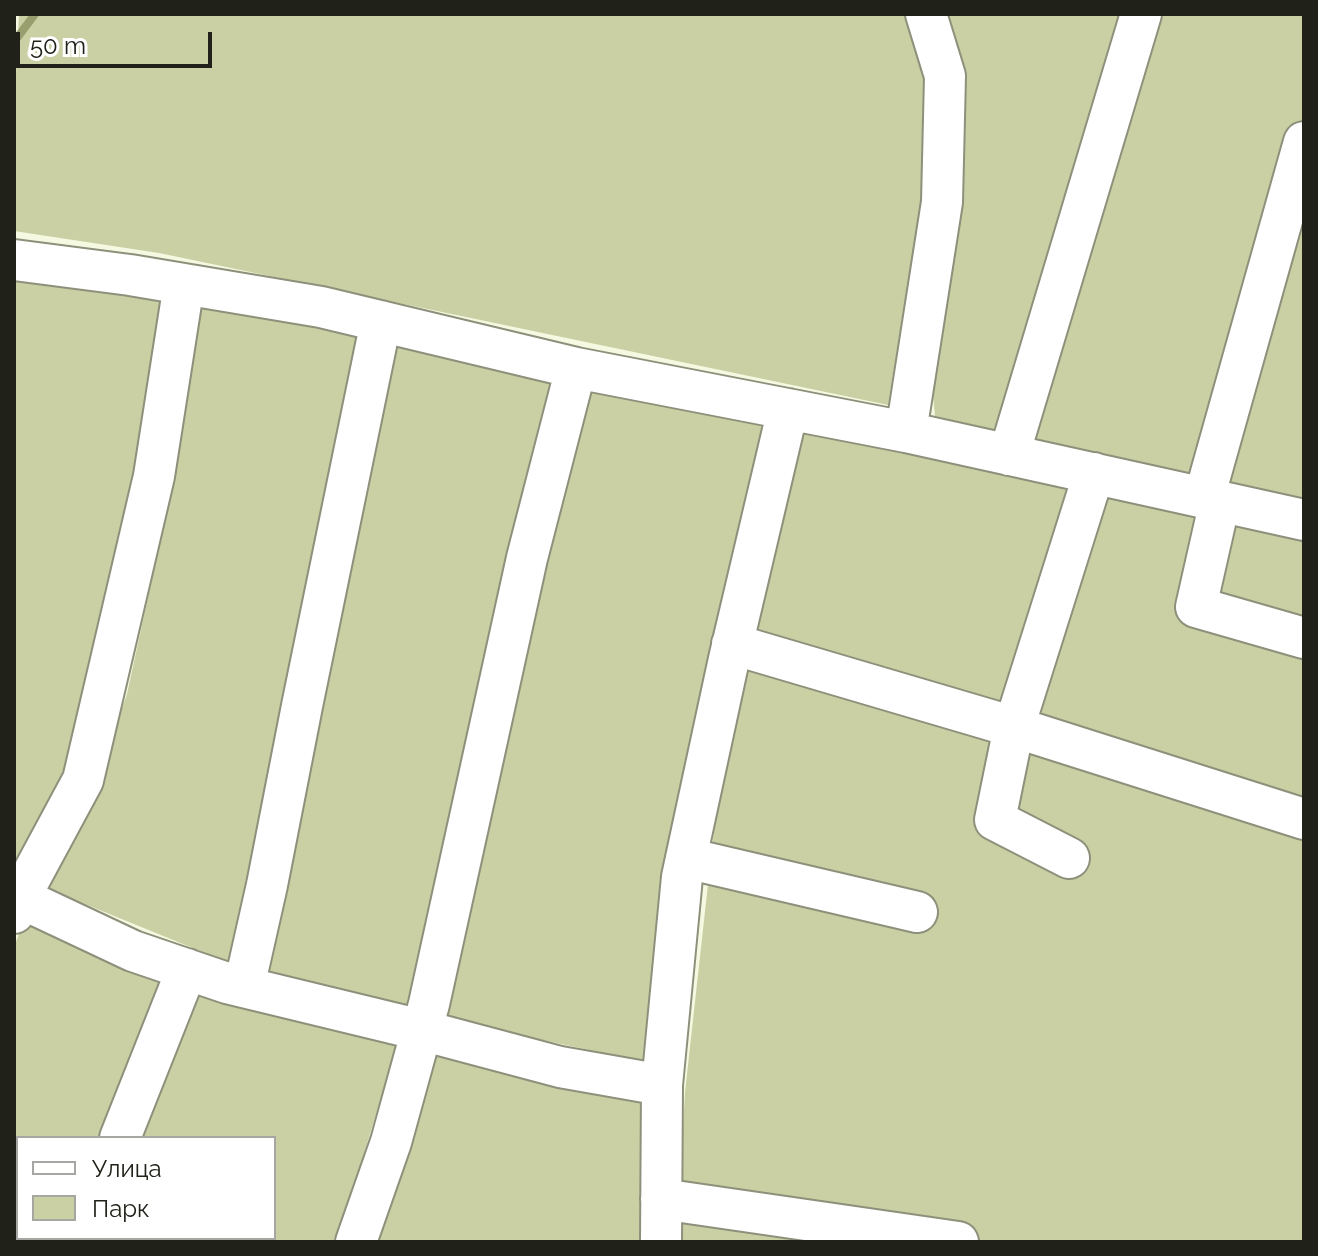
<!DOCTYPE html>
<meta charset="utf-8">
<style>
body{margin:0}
#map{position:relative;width:1318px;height:1256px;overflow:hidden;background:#f5f9e1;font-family:Raleway,sans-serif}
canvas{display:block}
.frame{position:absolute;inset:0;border:16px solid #202119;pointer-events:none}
.legend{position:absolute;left:16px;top:1136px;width:260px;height:104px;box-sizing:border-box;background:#fff;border:2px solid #a6a6a3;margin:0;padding:10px 14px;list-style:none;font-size:24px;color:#202119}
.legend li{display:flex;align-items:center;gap:16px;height:40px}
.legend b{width:40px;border:2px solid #a6a6a3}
.scale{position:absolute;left:16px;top:32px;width:196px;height:36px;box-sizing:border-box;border:4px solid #202119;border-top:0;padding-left:10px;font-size:24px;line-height:28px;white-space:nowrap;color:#202119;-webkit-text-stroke:6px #fff;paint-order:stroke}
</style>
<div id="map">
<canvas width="1318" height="1256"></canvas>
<div class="frame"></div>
<ul class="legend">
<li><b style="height:10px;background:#fff"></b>Улица</li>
<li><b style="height:22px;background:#cad0a3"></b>Парк</li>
</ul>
<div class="scale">50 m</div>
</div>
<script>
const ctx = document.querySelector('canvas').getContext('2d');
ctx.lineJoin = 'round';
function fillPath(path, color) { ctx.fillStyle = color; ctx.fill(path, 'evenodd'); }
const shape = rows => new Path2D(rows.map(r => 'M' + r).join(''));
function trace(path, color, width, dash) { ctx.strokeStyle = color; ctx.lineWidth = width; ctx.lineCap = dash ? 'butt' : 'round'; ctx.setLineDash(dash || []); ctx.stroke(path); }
const green = shape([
 [19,14,917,14,927,58,926,169,888,405,159,253,14,231,14,112],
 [946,14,1304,14,1304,501,935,416,928,343],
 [19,268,168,299,139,471,68,777,14,876,14,291],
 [197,304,365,335,232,964,43,887,96,783,127,694,173,482],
 [391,342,563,372,417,1010,258,974],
 [591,378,765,415,672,868,655,1064,435,1017],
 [807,427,1304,538,1304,1242,677,1242,685,1092,716,812,763,526],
 [25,918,162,977,98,1138,18,1138,18,1238,58,1238,57,1242,14,1242,14,947],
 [195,988,240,1006,397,1045,337,1242,97,1242,99,1238,274,1238,274,1138,140,1138],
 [430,1052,652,1099,646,1242,372,1242]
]);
const stream = shape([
 [14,42,35,14]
]);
const minor = shape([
 [926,14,945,76,942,202,906,432,1304,520],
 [14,260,130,275,321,307,576,368],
 [1009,455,1141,14],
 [1204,498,1304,142],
 [1220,501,1196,607,1304,638],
 [732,644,1014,727,1094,473],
 [686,858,917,912],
 [1069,858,995,820,1014,727,1304,819],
 [14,895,133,951,227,983,421,1030,560,1067,662,1085,682,877,729,659,788,409],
 [14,913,20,897,83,780,154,476,184,284],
 [244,987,267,885,302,706,381,321],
 [120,1138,187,969],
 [661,1199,958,1242],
 [79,1242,80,1238],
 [356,1242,391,1142,429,1004,527,558,576,368,906,432],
 [661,1242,662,1085]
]);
fillPath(green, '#cad0a3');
trace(stream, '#989e6e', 8);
trace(minor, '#8d917b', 44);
trace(minor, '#fff', 40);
</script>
